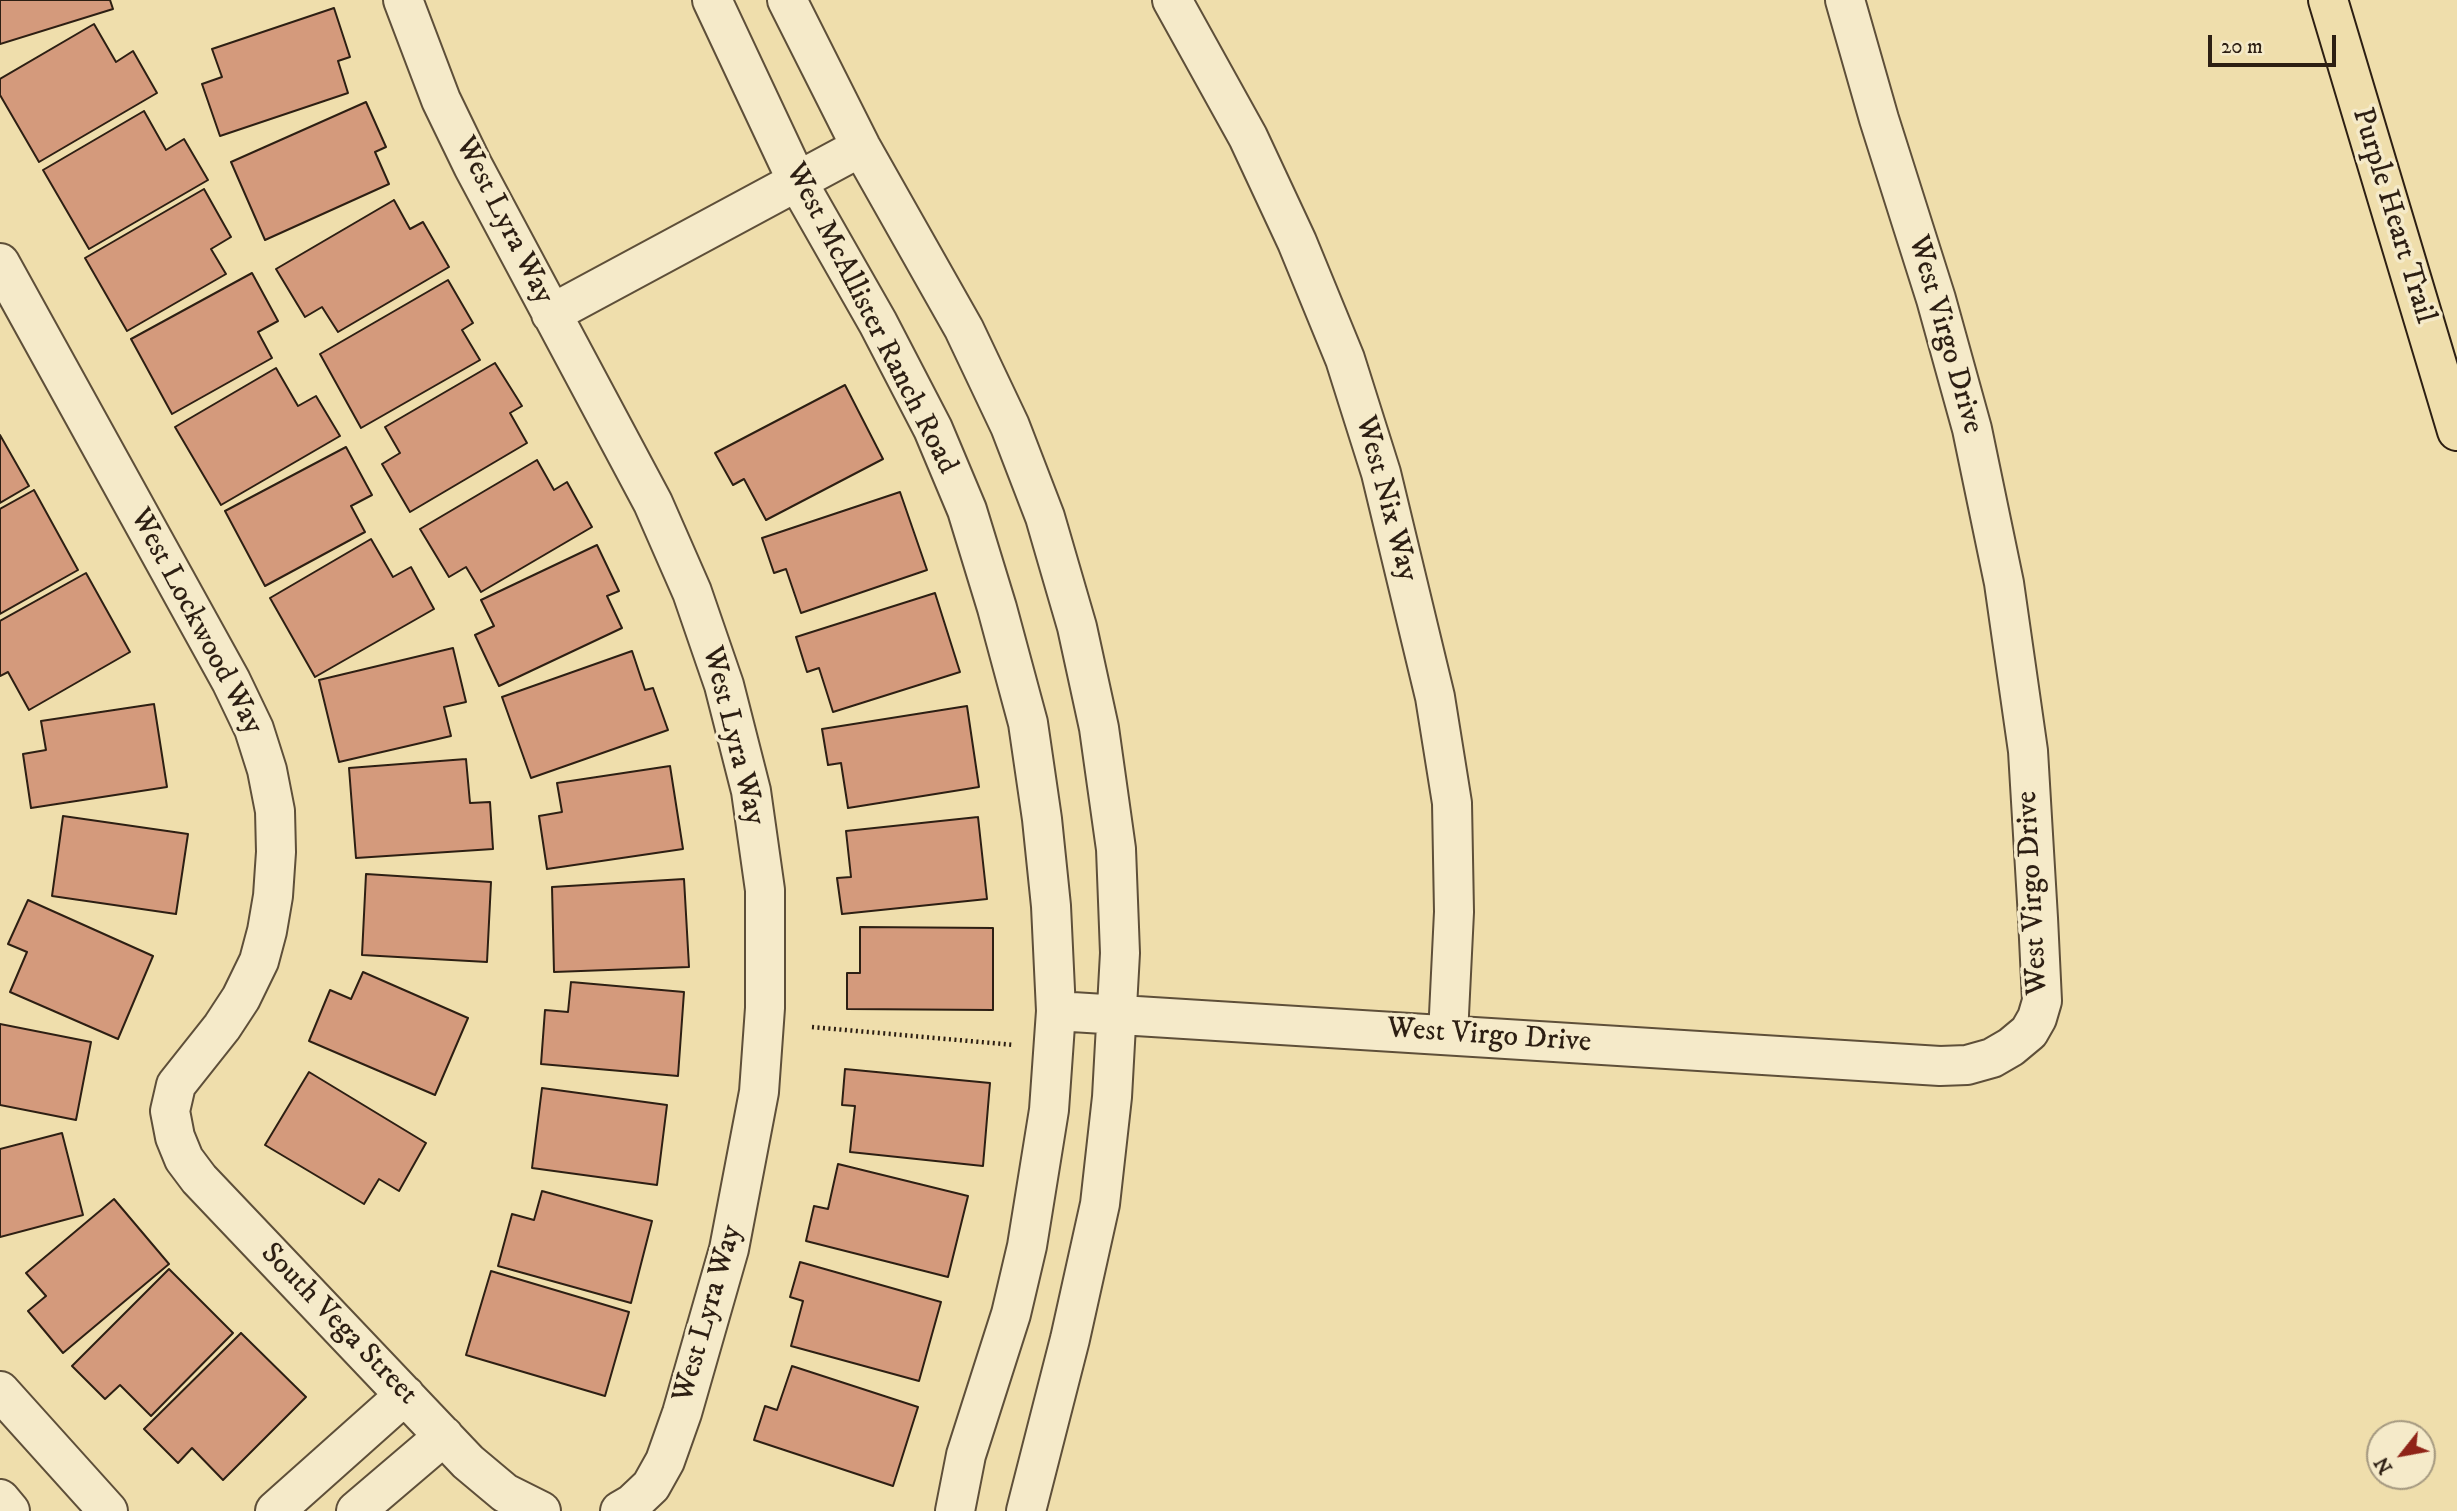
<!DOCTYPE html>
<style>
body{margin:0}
#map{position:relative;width:2457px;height:1511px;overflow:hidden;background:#efdeac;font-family:"IM FELL DW Pica",serif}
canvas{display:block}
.north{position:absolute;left:2366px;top:1420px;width:70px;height:70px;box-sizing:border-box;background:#f5eac9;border:2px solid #a59980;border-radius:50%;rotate:239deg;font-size:19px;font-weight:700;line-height:28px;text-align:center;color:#2d1f13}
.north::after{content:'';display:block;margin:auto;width:24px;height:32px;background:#8f2418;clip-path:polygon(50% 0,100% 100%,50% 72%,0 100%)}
.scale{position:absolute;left:2208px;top:35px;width:128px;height:32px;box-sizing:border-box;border:4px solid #2d1f13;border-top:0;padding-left:9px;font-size:21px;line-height:24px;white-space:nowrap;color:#2d1f13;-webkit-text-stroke:5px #f5eac9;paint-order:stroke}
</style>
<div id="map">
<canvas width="2457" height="1511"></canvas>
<div class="north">N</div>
<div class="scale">20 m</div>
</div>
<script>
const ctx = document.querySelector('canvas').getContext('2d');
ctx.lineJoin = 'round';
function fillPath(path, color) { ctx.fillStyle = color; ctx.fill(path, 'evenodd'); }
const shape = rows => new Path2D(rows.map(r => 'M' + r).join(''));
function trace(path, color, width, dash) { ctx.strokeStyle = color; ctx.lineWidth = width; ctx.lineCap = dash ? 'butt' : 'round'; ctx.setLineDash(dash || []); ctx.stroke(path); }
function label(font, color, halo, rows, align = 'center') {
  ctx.font = font + ' "IM FELL DW Pica",serif'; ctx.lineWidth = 7; ctx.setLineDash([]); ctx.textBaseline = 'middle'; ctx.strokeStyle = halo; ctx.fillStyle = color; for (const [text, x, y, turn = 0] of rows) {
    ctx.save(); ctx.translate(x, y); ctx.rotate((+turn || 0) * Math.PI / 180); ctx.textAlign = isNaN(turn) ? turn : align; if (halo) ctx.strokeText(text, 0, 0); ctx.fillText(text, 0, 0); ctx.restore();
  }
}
const building = shape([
 [0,0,110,0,113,9,0,44,0,0],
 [334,8,350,57,338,61,348,93,220,136,202,84,222,77,212,49,334,8],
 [94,24,116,62,133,51,157,93,39,162,0,95,0,79,94,24],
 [366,102,386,147,375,152,389,184,265,240,231,162,366,102],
 [144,111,166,150,184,139,208,180,89,249,43,170,144,111],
 [204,189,231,237,211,249,226,274,127,331,85,258,204,189],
 [394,200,410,229,423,222,449,267,338,332,322,307,305,317,276,269,394,200],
 [252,273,278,321,258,332,272,358,172,414,131,339,252,273],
 [448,280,473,323,462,330,480,360,361,428,320,354,448,280],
 [495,363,522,406,510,413,527,443,410,512,382,464,400,453,385,427,495,363],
 [276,368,298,406,316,396,340,436,221,505,175,427,276,368],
 [845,385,883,459,766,520,744,479,733,485,715,453,845,385],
 [0,435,29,486,0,503,0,435],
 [346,447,372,495,351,506,365,532,265,586,225,511,346,447],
 [537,460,554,490,567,482,592,527,481,592,466,567,449,577,420,529,537,460],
 [34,490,78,570,0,614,0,509,34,490],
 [900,492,927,570,801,613,786,569,774,573,762,538,900,492],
 [371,539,393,577,411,567,434,609,315,677,270,598,371,539],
 [597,545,619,591,607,596,622,628,499,686,475,635,494,626,481,600,597,545],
 [86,573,130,652,29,710,8,672,0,676,0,621,86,573],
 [935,593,960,672,833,712,819,668,807,672,796,637,935,593],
 [453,648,466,702,444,707,451,736,339,762,319,680,453,648],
 [632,651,645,690,653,688,668,730,531,778,502,697,632,651],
 [154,704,167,787,31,808,23,754,46,750,41,721,154,704],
 [967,706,979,787,848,808,841,763,828,765,822,729,967,706],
 [466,759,470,803,490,802,493,849,356,858,349,768,466,759],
 [670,766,683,849,547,869,539,816,562,812,557,783,670,766],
 [63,816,188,834,176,914,52,896,63,816],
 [978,817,987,899,842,914,837,878,851,877,846,831,978,817],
 [366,874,491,882,487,962,362,955,366,874],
 [684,879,689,967,554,972,552,887,684,879],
 [28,900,153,956,118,1039,10,992,27,952,8,944,28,900],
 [860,927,993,928,993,1010,847,1009,847,973,860,973,860,927],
 [363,972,468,1018,435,1095,309,1041,330,990,351,999,363,972],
 [571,982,684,992,678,1076,541,1064,545,1010,568,1012,571,982],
 [0,1024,91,1042,76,1120,0,1105,0,1024],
 [845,1069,990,1083,983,1166,850,1152,855,1106,842,1105,845,1069],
 [309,1072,426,1143,399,1191,379,1179,364,1204,265,1145,309,1072],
 [542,1088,667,1105,657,1185,532,1168,542,1088],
 [62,1133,83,1215,0,1237,0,1149,62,1133],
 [838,1164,968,1196,948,1277,806,1241,814,1206,828,1209,838,1164],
 [542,1191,652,1221,631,1303,498,1266,512,1214,534,1220,542,1191],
 [114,1199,169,1264,63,1353,28,1311,46,1296,26,1273,114,1199],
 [800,1262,941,1302,919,1381,791,1346,803,1301,790,1297,800,1262],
 [169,1269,233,1333,151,1416,120,1385,105,1399,72,1366,169,1269],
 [491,1271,629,1312,605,1396,466,1355,491,1271],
 [241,1333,306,1397,223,1480,192,1448,178,1463,144,1429,241,1333],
 [792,1366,918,1407,893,1486,754,1440,765,1406,777,1410,792,1366]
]);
const path = shape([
 [812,1027,1014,1045]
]);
const minor = shape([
 [403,0,441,100,473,166,653,503,692,592,724,685,751,791,765,890,765,1008,759,1092,729,1249,682,1413,665,1461,651,1486,632,1504,620,1511],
 [712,0,797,181,878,323,933,429,967,510,997,608,1028,723,1042,819,1051,906,1056,1011,1049,1110,1027,1246,1011,1314,966,1455,955,1511],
 [787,0,861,147,964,329,1010,426,1045,517,1077,627,1099,728,1116,849,1120,953,1112,1097,1100,1204,1070,1339,1026,1511],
 [1172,0,1248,137,1297,242,1345,359,1381,473,1435,697,1452,803,1454,912,1448,1035],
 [0,263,231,681,254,729,267,770,275,811,276,852,273,896,267,931,259,961,241,998,222,1027,176,1085,170,1111,175,1137,184,1159,199,1179,468,1462,505,1493,541,1511],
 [551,314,861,147],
 [1056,1011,1940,1066,1967,1065,1992,1058,2011,1047,2029,1032,2037,1018,2042,1001,2038,918,2028,751,2004,583,1972,429,1936,299,1879,119,1845,0],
 [0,1391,108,1511],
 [0,1499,10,1511],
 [275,1511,405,1395],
 [356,1511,444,1436]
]);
const motorway = shape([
 [2328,0,2457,431]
]);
const streetNames = [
 ["Purple Heart Trail",2392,216,73],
 ["West Lyra Way",503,221,63],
 ["West McAllister Ranch Road",870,319,63],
 ["West Virgo Drive",1944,335,74],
 ["West Nix Way",1385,499,75],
 ["West Lockwood Way",195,622,62],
 ["West Lyra Way",732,736,76],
 ["West Virgo Drive",2034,893,-93],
 ["West Virgo Drive",1489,1037,4],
 ["West Lyra Way",709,1314,-74],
 ["South Vega Street",338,1325,46]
];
fillPath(building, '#d49a7c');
trace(building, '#2d1f13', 2);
trace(minor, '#5e4f39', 42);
trace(motorway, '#2d1f13', 42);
trace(path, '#2d1f13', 4.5, [2, 3.5]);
trace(minor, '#f5eac9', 38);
trace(motorway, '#efdeac', 38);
label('30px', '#2d1f13', '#f5eac9', streetNames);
</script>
